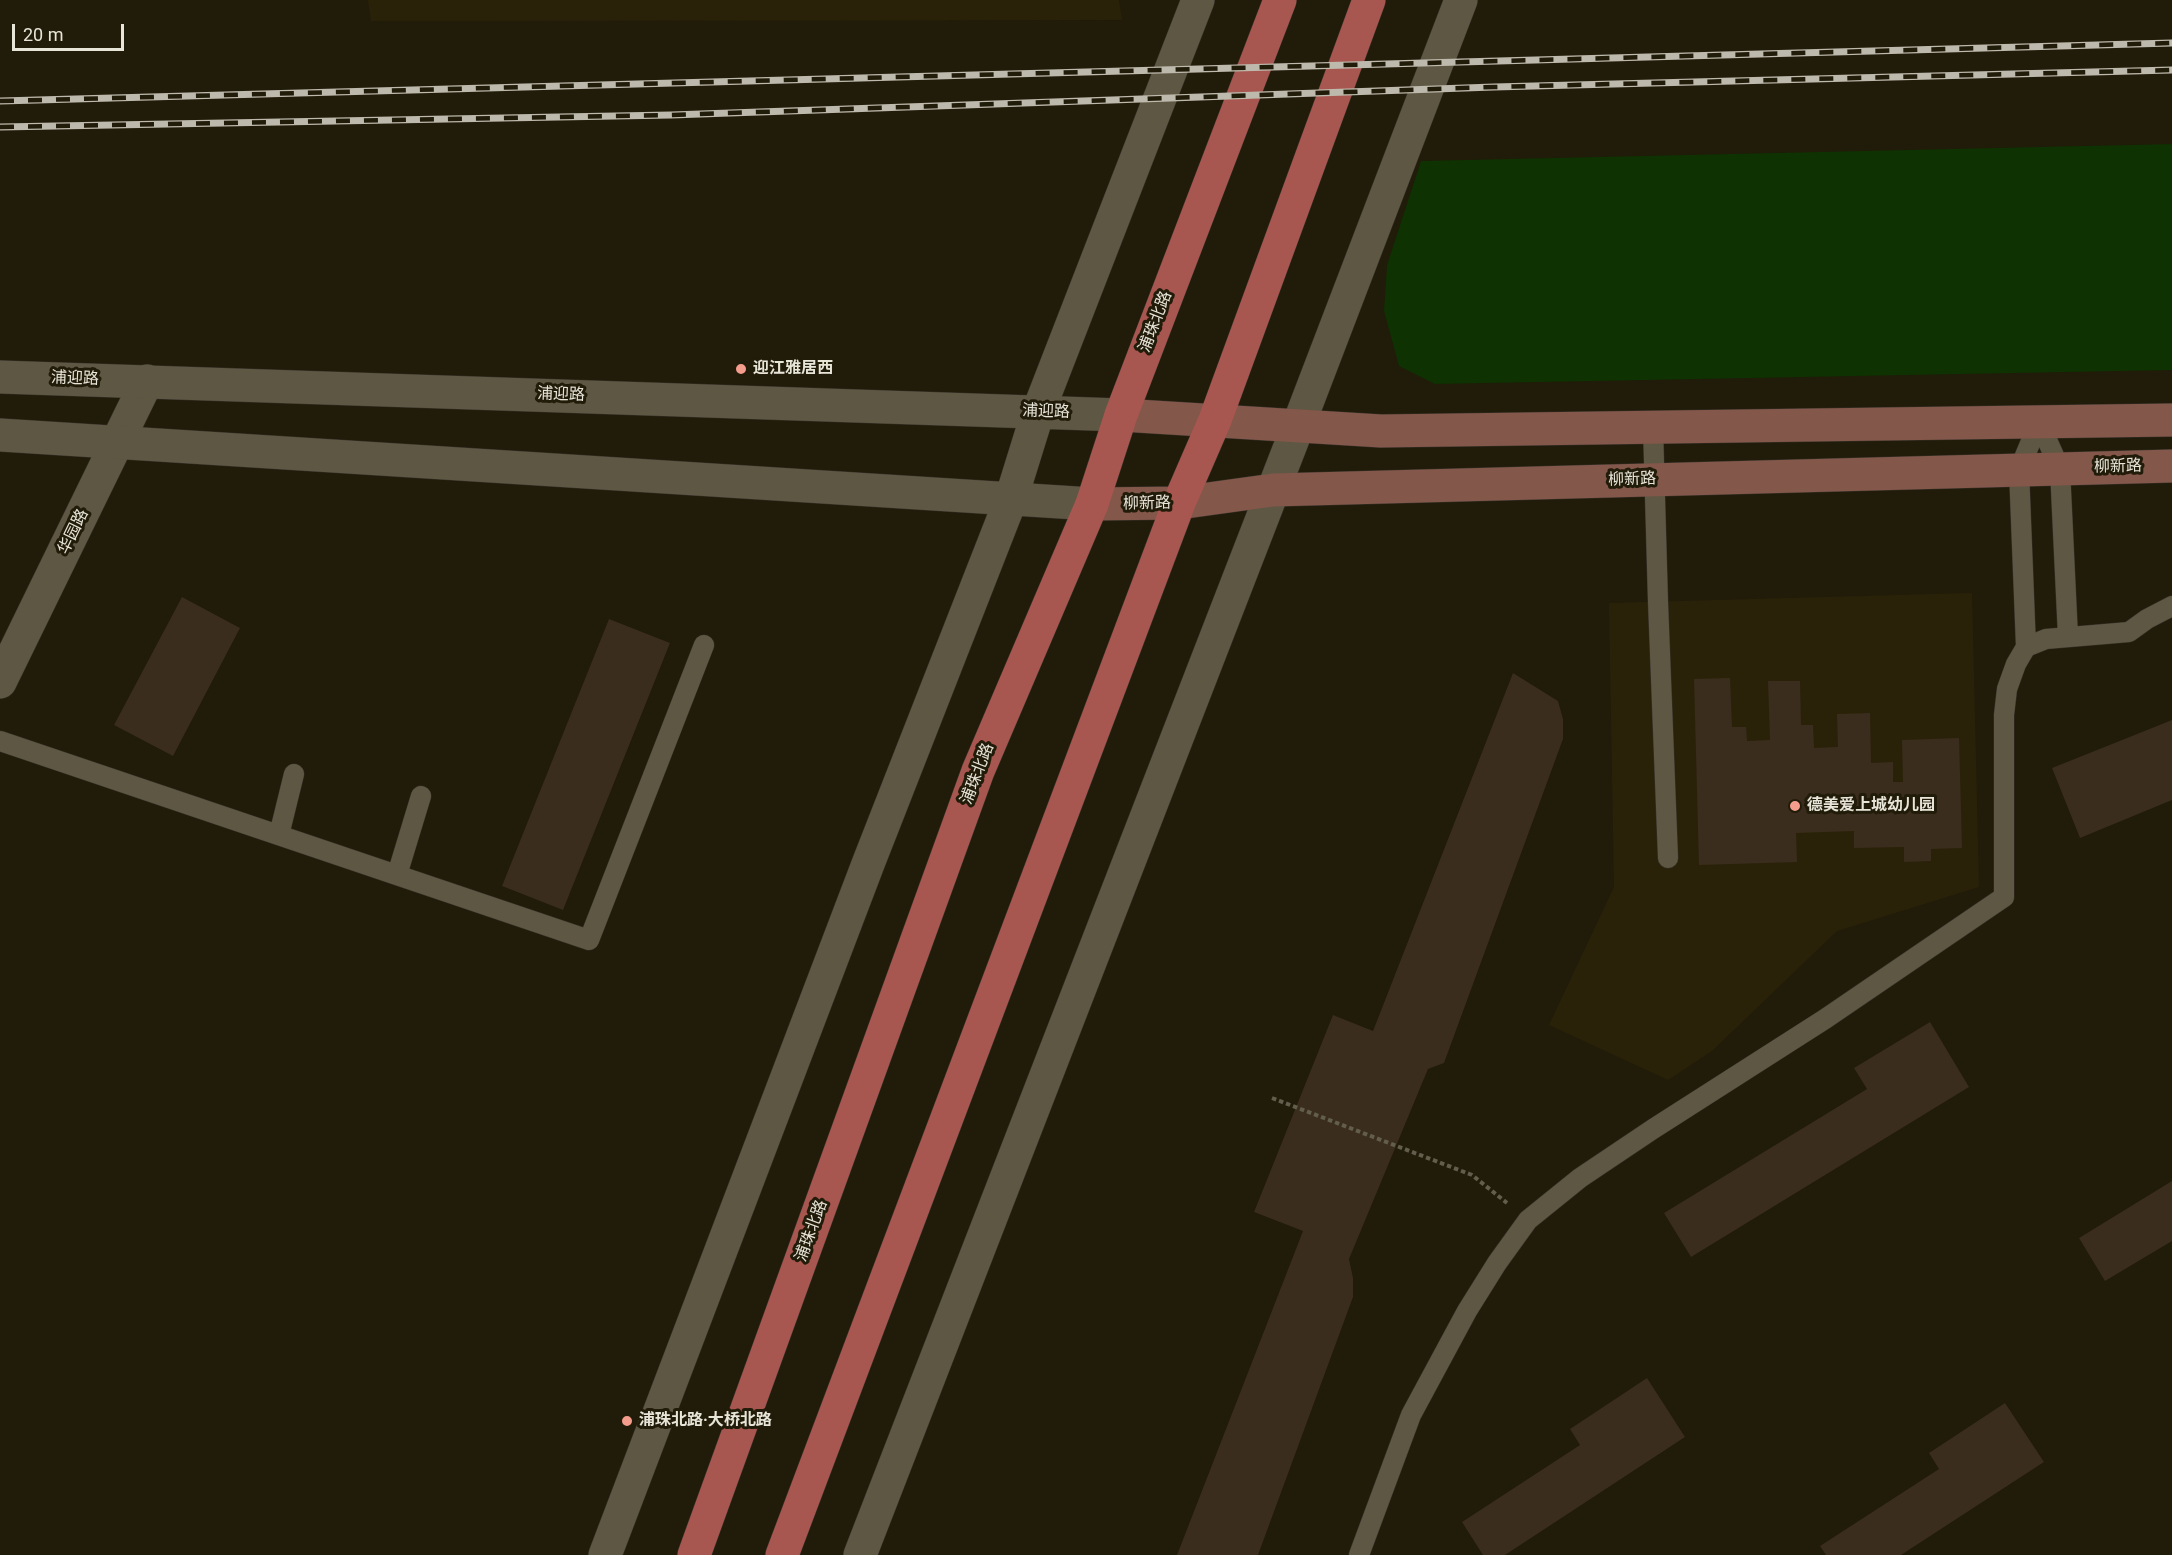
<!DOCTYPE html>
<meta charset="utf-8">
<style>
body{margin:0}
#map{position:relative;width:2172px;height:1555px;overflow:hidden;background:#211b09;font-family:Roboto,sans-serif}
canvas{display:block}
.scale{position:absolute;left:12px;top:24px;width:112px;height:27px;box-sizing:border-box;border:3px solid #e7e4d8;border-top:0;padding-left:8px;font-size:18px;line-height:21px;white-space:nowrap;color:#e7e4d8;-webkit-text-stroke:4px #211b09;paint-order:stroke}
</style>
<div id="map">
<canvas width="2172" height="1555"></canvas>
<div class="scale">20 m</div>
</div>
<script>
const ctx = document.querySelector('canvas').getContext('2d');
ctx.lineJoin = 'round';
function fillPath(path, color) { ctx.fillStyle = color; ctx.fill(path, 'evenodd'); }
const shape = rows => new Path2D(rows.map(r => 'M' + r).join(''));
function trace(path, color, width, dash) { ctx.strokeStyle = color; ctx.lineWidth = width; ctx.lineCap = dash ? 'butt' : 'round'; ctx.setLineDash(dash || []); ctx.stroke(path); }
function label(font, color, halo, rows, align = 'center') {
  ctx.font = font + ' Roboto,"Noto Sans SC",sans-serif'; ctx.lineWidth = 6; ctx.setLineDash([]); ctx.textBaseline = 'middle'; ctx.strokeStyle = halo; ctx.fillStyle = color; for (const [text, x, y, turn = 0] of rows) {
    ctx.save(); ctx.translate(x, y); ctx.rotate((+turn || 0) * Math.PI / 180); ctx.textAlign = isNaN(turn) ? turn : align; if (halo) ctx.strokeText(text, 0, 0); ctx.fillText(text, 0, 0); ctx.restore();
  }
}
const built = shape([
 [368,0,1119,0,1122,20,371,21],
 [1972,593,1979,887,1837,931,1712,1051,1668,1080,1549,1025,1614,887,1609,603]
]);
const green = shape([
 [2172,144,2172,370,1435,384,1399,366,1384,311,1387,265,1421,161]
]);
const building = shape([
 [182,597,240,628,173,756,114,725],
 [609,619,670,643,563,910,502,886],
 [1513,673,1558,701,1563,719,1563,739,1444,1063,1428,1069,1349,1259,1353,1278,1353,1297,1258,1555,1177,1555,1303,1231,1254,1212,1333,1015,1373,1031],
 [1730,678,1732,727,1746,727,1747,741,1770,740,1768,681,1800,681,1801,725,1813,725,1814,748,1838,747,1837,714,1870,713,1871,763,1893,762,1893,782,1903,782,1902,740,1959,738,1962,848,1931,849,1931,861,1904,862,1904,847,1854,848,1854,831,1796,833,1797,862,1699,865,1694,679],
 [2172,720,2172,800,2080,838,2052,768],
 [1930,1022,1969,1087,1691,1257,1664,1213,1867,1089,1854,1068],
 [2172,1181,2172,1241,2105,1281,2079,1238],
 [1647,1378,1685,1437,1505,1555,1483,1555,1462,1522,1580,1445,1570,1429],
 [2005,1403,2044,1462,1901,1555,1826,1555,1820,1546,1939,1469,1929,1453]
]);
const path = shape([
 [1272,1098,1472,1175,1507,1203]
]);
const service = shape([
 [2039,422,2060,469,2068,637],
 [1653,427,1658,602,1668,858],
 [2026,647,2019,470,2039,422],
 [0,741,589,940,704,645],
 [279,835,294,774],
 [397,875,421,796],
 [1359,1555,1411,1415,1467,1311,1497,1263,1528,1220,1580,1178,1653,1129,1825,1019,2004,897,2004,715,2007,689,2016,664,2026,647,2046,639,2129,632,2147,619,2172,606]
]);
const minor = shape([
 [0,682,147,381]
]);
const tertiary = shape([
 [0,377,1121,415],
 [0,435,1092,504],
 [605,1555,868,864,1011,499,1038,412,1198,0],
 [860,1555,1298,426,1461,0]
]);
const secondary = shape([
 [1121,415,1381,431,2172,420],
 [1092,504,1179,503,1273,490,2172,466]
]);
const primary = shape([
 [694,1555,978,771,1092,504,1121,415,1280,0],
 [782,1555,1179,503,1215,420,1369,0]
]);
const rail = shape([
 [0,101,2172,43],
 [0,127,671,115,1494,87,2172,70]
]);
const markers = [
 [741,369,6,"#f49d8d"],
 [1795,806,6,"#f49d8d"],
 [627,1421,6,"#f49d8d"]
];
const streetNames = [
 ["浦珠北路",1156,322,-69],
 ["浦迎路",75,379,2],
 ["浦迎路",561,395,2],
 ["浦迎路",1046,412,2],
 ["柳新路",2118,467,-1],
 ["柳新路",1632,480,-2],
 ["柳新路",1147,504,-1],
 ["华园路",74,532,-64],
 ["浦珠北路",978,774,-69],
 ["浦珠北路",812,1231,-70]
];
const poiNames = [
 ["迎江雅居西",753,369],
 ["德美爱上城幼儿园",1807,806],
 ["浦珠北路·大桥北路",639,1421]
];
fillPath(built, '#2a2208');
fillPath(green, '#0e3201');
fillPath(building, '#3a2d1d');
trace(service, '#36322b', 21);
trace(minor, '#36322b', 34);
trace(tertiary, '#36322b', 34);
trace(secondary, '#36322b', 34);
trace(primary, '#36322b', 34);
trace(path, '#625d4c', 4, [4.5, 3]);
trace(service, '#5e5743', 20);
trace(minor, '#5e5743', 33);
trace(tertiary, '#5e5743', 33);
trace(secondary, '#83574a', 33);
trace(primary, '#a85650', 33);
trace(rail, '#bdb9ac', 7);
trace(rail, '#211b09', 4.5, [14]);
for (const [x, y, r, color] of markers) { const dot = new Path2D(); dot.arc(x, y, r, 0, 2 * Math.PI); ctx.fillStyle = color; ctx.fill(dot); trace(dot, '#211b09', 2); }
label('16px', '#e7e4d8', '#211b09', streetNames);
label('bold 16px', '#e7e4d8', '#211b09', poiNames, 'left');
</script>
